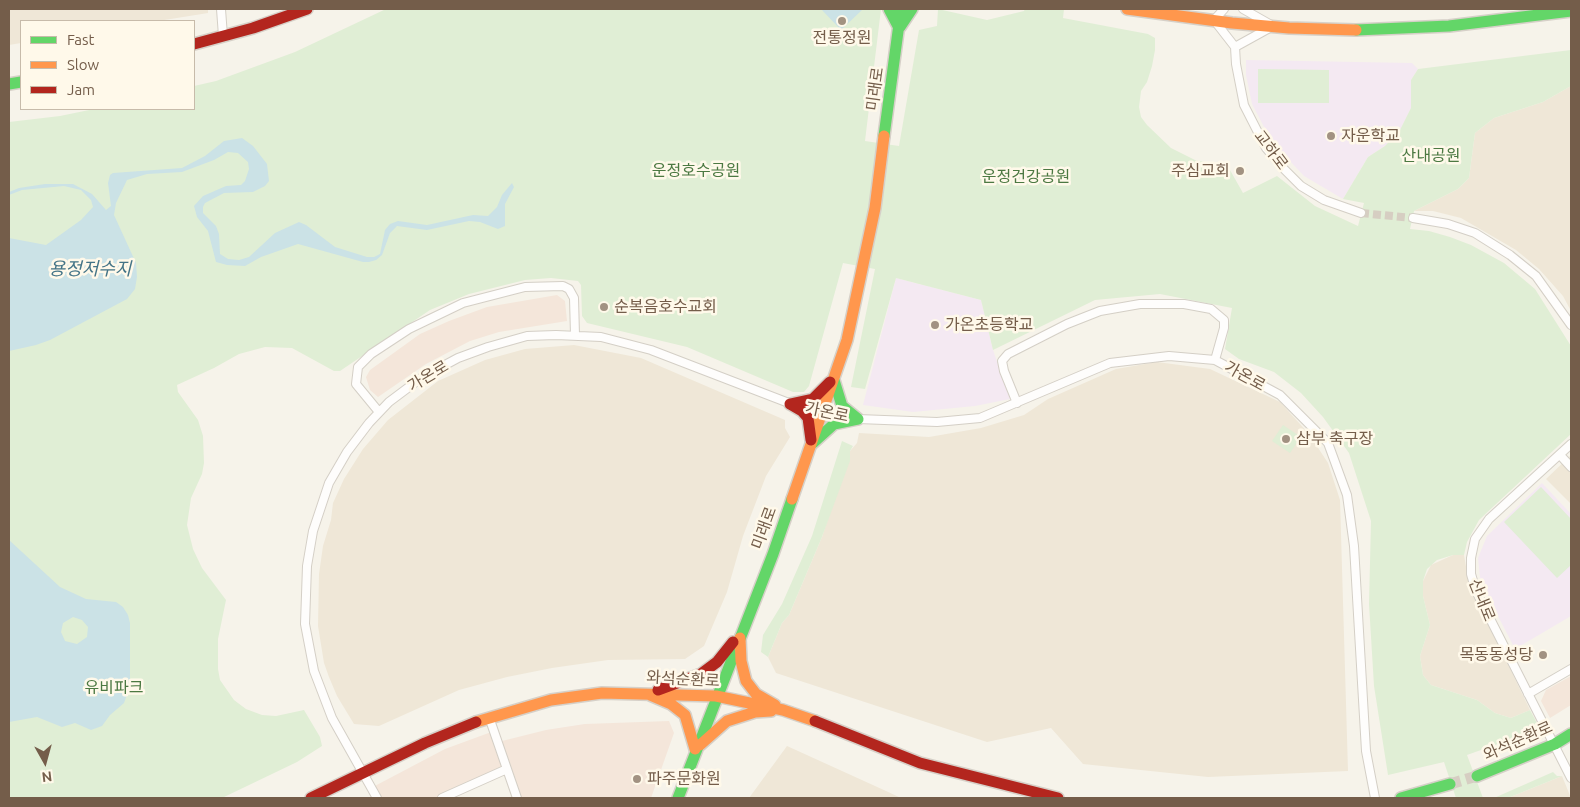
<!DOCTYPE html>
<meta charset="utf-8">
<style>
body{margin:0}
#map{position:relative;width:1580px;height:807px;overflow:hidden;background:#f6f3ea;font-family:Ubuntu,sans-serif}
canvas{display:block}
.frame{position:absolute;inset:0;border:10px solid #745d4a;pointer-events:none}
.legend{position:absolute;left:20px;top:20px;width:175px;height:90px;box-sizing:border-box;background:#fff9ea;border:1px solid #c7bbaa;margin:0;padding:6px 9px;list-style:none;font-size:15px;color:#745d4a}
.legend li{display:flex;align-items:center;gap:10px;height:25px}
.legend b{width:25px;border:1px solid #c7bbaa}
.north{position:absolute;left:20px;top:737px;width:50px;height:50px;-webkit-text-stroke:4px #fff9ea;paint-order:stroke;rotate:173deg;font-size:14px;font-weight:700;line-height:20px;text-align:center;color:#745d4a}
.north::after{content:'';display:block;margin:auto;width:18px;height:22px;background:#745d4a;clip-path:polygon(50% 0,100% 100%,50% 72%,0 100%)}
</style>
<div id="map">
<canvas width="1580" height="807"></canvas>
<div class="frame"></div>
<ul class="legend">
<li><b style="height:6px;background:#63d668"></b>Fast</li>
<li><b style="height:6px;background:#ff974d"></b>Slow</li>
<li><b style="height:6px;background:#b3261e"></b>Jam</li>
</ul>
<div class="north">N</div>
</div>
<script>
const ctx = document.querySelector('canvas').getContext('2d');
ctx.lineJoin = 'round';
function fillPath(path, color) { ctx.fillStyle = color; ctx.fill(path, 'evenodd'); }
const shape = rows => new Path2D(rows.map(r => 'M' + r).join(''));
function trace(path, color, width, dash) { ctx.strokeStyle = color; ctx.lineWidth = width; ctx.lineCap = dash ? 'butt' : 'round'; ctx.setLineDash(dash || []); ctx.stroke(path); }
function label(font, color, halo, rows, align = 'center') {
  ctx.font = font + ' Ubuntu,"Noto Sans KR",sans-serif'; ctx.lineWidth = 5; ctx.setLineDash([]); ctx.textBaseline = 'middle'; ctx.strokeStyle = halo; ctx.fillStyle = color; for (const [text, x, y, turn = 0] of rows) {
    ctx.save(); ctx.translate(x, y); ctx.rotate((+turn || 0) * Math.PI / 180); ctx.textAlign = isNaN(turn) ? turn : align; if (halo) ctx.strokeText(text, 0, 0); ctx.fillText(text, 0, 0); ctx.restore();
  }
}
const residential = shape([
 [9,9,208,9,208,13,158,21,21,21,21,43,9,45],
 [1571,86,1571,311,1563,296,1539,269,1516,250,1461,218,1433,211,1414,211,1458,189,1469,178,1475,133,1494,118,1543,102],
 [574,345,641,358,785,420,785,428,790,437,766,476,743,536,727,592,704,646,685,659,608,660,552,668,507,677,459,690,379,726,354,724,337,696,329,677,324,663,318,626,319,574,323,546,331,520,333,503,344,479,363,449,388,420,438,381,485,360,525,349],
 [1157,362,1210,369,1280,402,1309,434,1328,463,1340,500,1348,771,1208,777,1083,764,1051,728,987,742,776,673,768,657,782,623,789,615,822,537,850,451,857,443,859,433,929,437,981,428,1024,415,1048,399,1116,369],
 [1571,455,1571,504,1546,479],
 [1453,555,1464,555,1469,584,1530,710,1511,718,1495,713,1477,700,1431,685,1423,675,1420,656,1430,625,1423,596,1423,581,1431,565],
 [787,746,886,791,901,798,749,798],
 [1562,776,1571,798,1508,798]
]);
const commercial = shape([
 [557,295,565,301,567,321,499,332,470,341,426,364,378,397,370,390,366,377,370,370,420,334,449,321,487,307],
 [1571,676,1571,705,1550,718,1541,701,1546,690],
 [669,721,674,733,651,798,517,798,507,769,442,798,376,798,371,788,445,749,494,731,498,742,546,730,585,724]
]);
const education = shape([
 [1246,60,1412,63,1418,69,1411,80,1411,108,1400,130,1385,146,1368,157,1343,199,1304,176,1272,142,1252,104,1246,75],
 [896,278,981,300,993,350,1010,399,975,406,913,412,863,405],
 [1542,483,1571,514,1571,616,1515,649,1485,591,1480,577,1478,558,1487,536]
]);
const green = shape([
 [386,9,881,9,865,141,899,146,919,30,937,26,938,9,987,20,1024,11,1025,9,1064,9,1063,18,1148,34,1155,38,1155,50,1152,66,1147,82,1141,91,1139,107,1141,117,1147,125,1171,148,1195,160,1214,164,1226,163,1243,193,1277,176,1315,206,1358,226,1364,203,1343,199,1368,157,1385,146,1400,130,1411,108,1411,80,1418,69,1571,50,1571,86,1543,102,1494,118,1475,133,1469,178,1458,189,1414,211,1410,229,1429,231,1450,237,1471,245,1504,263,1535,289,1571,346,1571,434,1479,520,1467,542,1464,555,1453,555,1437,560,1427,569,1423,581,1423,596,1430,625,1420,656,1423,675,1431,685,1477,700,1495,713,1511,718,1530,710,1537,723,1537,730,1467,755,1483,798,1456,798,1444,762,1388,775,1374,686,1369,604,1371,521,1349,453,1323,417,1301,393,1274,372,1239,359,1225,349,1232,308,1160,294,1095,300,993,350,981,300,896,278,865,389,851,387,875,269,843,263,809,386,804,392,793,392,687,347,587,323,582,316,581,285,578,281,551,278,525,280,469,294,430,310,340,371,334,371,292,348,265,347,239,354,214,368,177,385,178,392,198,420,203,436,204,463,202,474,191,498,187,525,193,549,202,568,226,600,218,639,218,669,220,680,234,700,246,709,262,715,276,716,304,710,320,737,322,746,297,762,222,798,9,798,9,122,60,116,94,109,194,109,194,86,216,81,295,52],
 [1258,69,1329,70,1329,103,1258,103],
 [1283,425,1301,437,1290,453,1272,441],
 [842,441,853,446,850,451,850,461,822,537,789,615,782,623,768,657,761,652,763,635,782,604,812,536],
 [1541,487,1571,519,1571,565,1557,578,1504,522],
 [1553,772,1557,776,1562,776,1508,798,1494,798]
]);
const water = shape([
 [861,9,862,10,841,30,822,10],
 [242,138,253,146,267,164,269,181,265,186,253,192,224,193,205,203,203,207,203,213,216,226,219,234,220,254,228,259,239,260,249,257,275,233,299,222,306,225,335,247,367,257,374,257,380,254,385,230,390,224,398,221,427,225,473,215,488,216,497,207,502,195,512,183,514,187,505,204,505,226,498,229,480,222,469,221,427,230,397,226,390,233,382,255,376,260,369,262,363,262,298,244,261,257,245,266,227,265,216,262,208,231,197,217,194,206,203,196,226,186,241,185,245,181,249,169,248,162,238,153,228,152,214,160,182,172,147,174,127,180,116,203,114,215,136,263,137,277,135,289,127,299,50,340,36,345,9,351,9,238,46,245,81,220,93,207,91,200,81,190,64,186,22,190,9,195,9,192,19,188,45,184,73,184,92,194,106,210,111,206,108,183,110,175,113,173,182,168,205,156,224,141],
 [9,540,60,587,86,599,116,602,123,607,128,615,130,623,130,686,124,703,110,715,102,726,91,730,75,723,62,727,37,717,9,722],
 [73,617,82,620,88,627,87,637,77,644,65,641,61,632,63,623]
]);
const streetTunnel = shape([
 [1361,213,1413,218]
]);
const secondaryTunnel = shape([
 [1450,784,1477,776]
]);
const street = shape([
 [221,9,223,36],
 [1224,9,1214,20,1235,47,1273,26,1243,9],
 [1235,47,1236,64,1244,105,1266,148,1283,168,1301,186,1324,200,1361,213],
 [1413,218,1448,224,1475,233,1510,255,1536,276,1571,325],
 [1017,403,1004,371,1002,361,1008,354,1067,324,1100,311,1140,304,1184,304,1211,309,1224,320,1224,328,1215,360],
 [379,412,356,384,358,367,371,354,409,329,463,303,525,287,563,286,569,289,574,298,575,335],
 [1571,444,1489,519,1475,539,1471,558,1471,574,1476,591,1571,778],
 [1560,455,1571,467],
 [1528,694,1571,669],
 [489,717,517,798],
 [377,798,332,718,314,671,305,624,307,566,313,531,329,483,347,452,369,423,389,402,421,378,458,358,488,347,527,336,556,335,601,337,651,350,794,405,822,413,858,419,937,422,980,418,1110,363,1169,356,1215,360,1280,395,1328,443,1347,495,1354,546,1366,751,1375,798],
 [442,798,507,769]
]);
const fast = shape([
 [889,9,899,28],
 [900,27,912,9],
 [1356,30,1449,26,1571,11],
 [9,84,21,82],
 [884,136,901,9],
 [834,380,842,406,858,419],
 [813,443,834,424,858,419],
 [1477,776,1555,744,1571,734],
 [678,798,773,554,792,499],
 [1401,798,1450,784]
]);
const slow = shape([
 [1127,9,1232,23,1289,28,1356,30],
 [792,499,847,340,875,208,884,136],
 [740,638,741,661,746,681,756,694,775,705],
 [650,695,671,704,685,715,695,749],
 [476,722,551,700,602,693,716,696,783,710,815,721],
 [700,745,727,721,755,712,771,711]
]);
const jam = shape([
 [194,44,253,28,307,9],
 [790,404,813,399,830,382],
 [790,404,802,411,808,418,811,440],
 [658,690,701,674,717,662,733,642],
 [815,721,920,763,1058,798],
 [311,798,425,743,476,722]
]);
const markers = [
 [842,21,5,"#a29282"],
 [1331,136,5,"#a29282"],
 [1240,171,5,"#a29282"],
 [604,307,5,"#a29282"],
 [935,325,5,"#a29282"],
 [1286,439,5,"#a29282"],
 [1543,655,5,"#a29282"],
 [637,779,5,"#a29282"]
];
const poiNames = [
 ["전통정원",842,38,"center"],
 ["자운학교",1341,136],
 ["주심교회",1230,171,"right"],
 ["순복음호수교회",614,307],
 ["가온초등학교",945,325],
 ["삼부 축구장",1296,439],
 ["목동동성당",1533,655,"right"],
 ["파주문화원",647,779]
];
const streetNames = [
 ["미래로",875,89,-82],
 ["교하로",1271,150,53],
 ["가온로",428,376,-31],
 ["가온로",1245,376,29],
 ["가온로",827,412,12],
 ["미래로",764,528,-70],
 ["산내로",1482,600,68],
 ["와석순환로",683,679,3],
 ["와석순환로",1518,741,-24]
];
const parkNames = [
 ["산내공원",1431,156],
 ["운정호수공원",696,171],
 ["운정건강공원",1026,177],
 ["유비파크",114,688]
];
const waterNames = [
 ["용정저수지",90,269]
];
fillPath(residential, '#efe7d7');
fillPath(commercial, '#f4e6da');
fillPath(education, '#f4e9f2');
fillPath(green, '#e0eed5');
fillPath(water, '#cbe2e6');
trace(streetTunnel, '#d6cec2', 8, [8, 4]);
trace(secondaryTunnel, '#d6cec2', 11, [11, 5.5]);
trace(street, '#d4cfc6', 10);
trace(fast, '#d6d0c8', 14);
trace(slow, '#d6d0c8', 14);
trace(jam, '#d6d0c8', 14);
trace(street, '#fefdfc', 8);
trace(fast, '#63d668', 11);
trace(slow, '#ff974d', 11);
trace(jam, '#b3261e', 11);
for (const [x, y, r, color] of markers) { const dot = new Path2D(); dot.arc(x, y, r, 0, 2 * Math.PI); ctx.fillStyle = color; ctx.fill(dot); trace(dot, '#fff9ea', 2); }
label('16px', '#745d4a', '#fff9ea', poiNames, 'left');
label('16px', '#745d4a', '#fff9ea', streetNames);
label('16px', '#4c7942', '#fff9ea', parkNames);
label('italic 18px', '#447487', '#fff9ea', waterNames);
</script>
